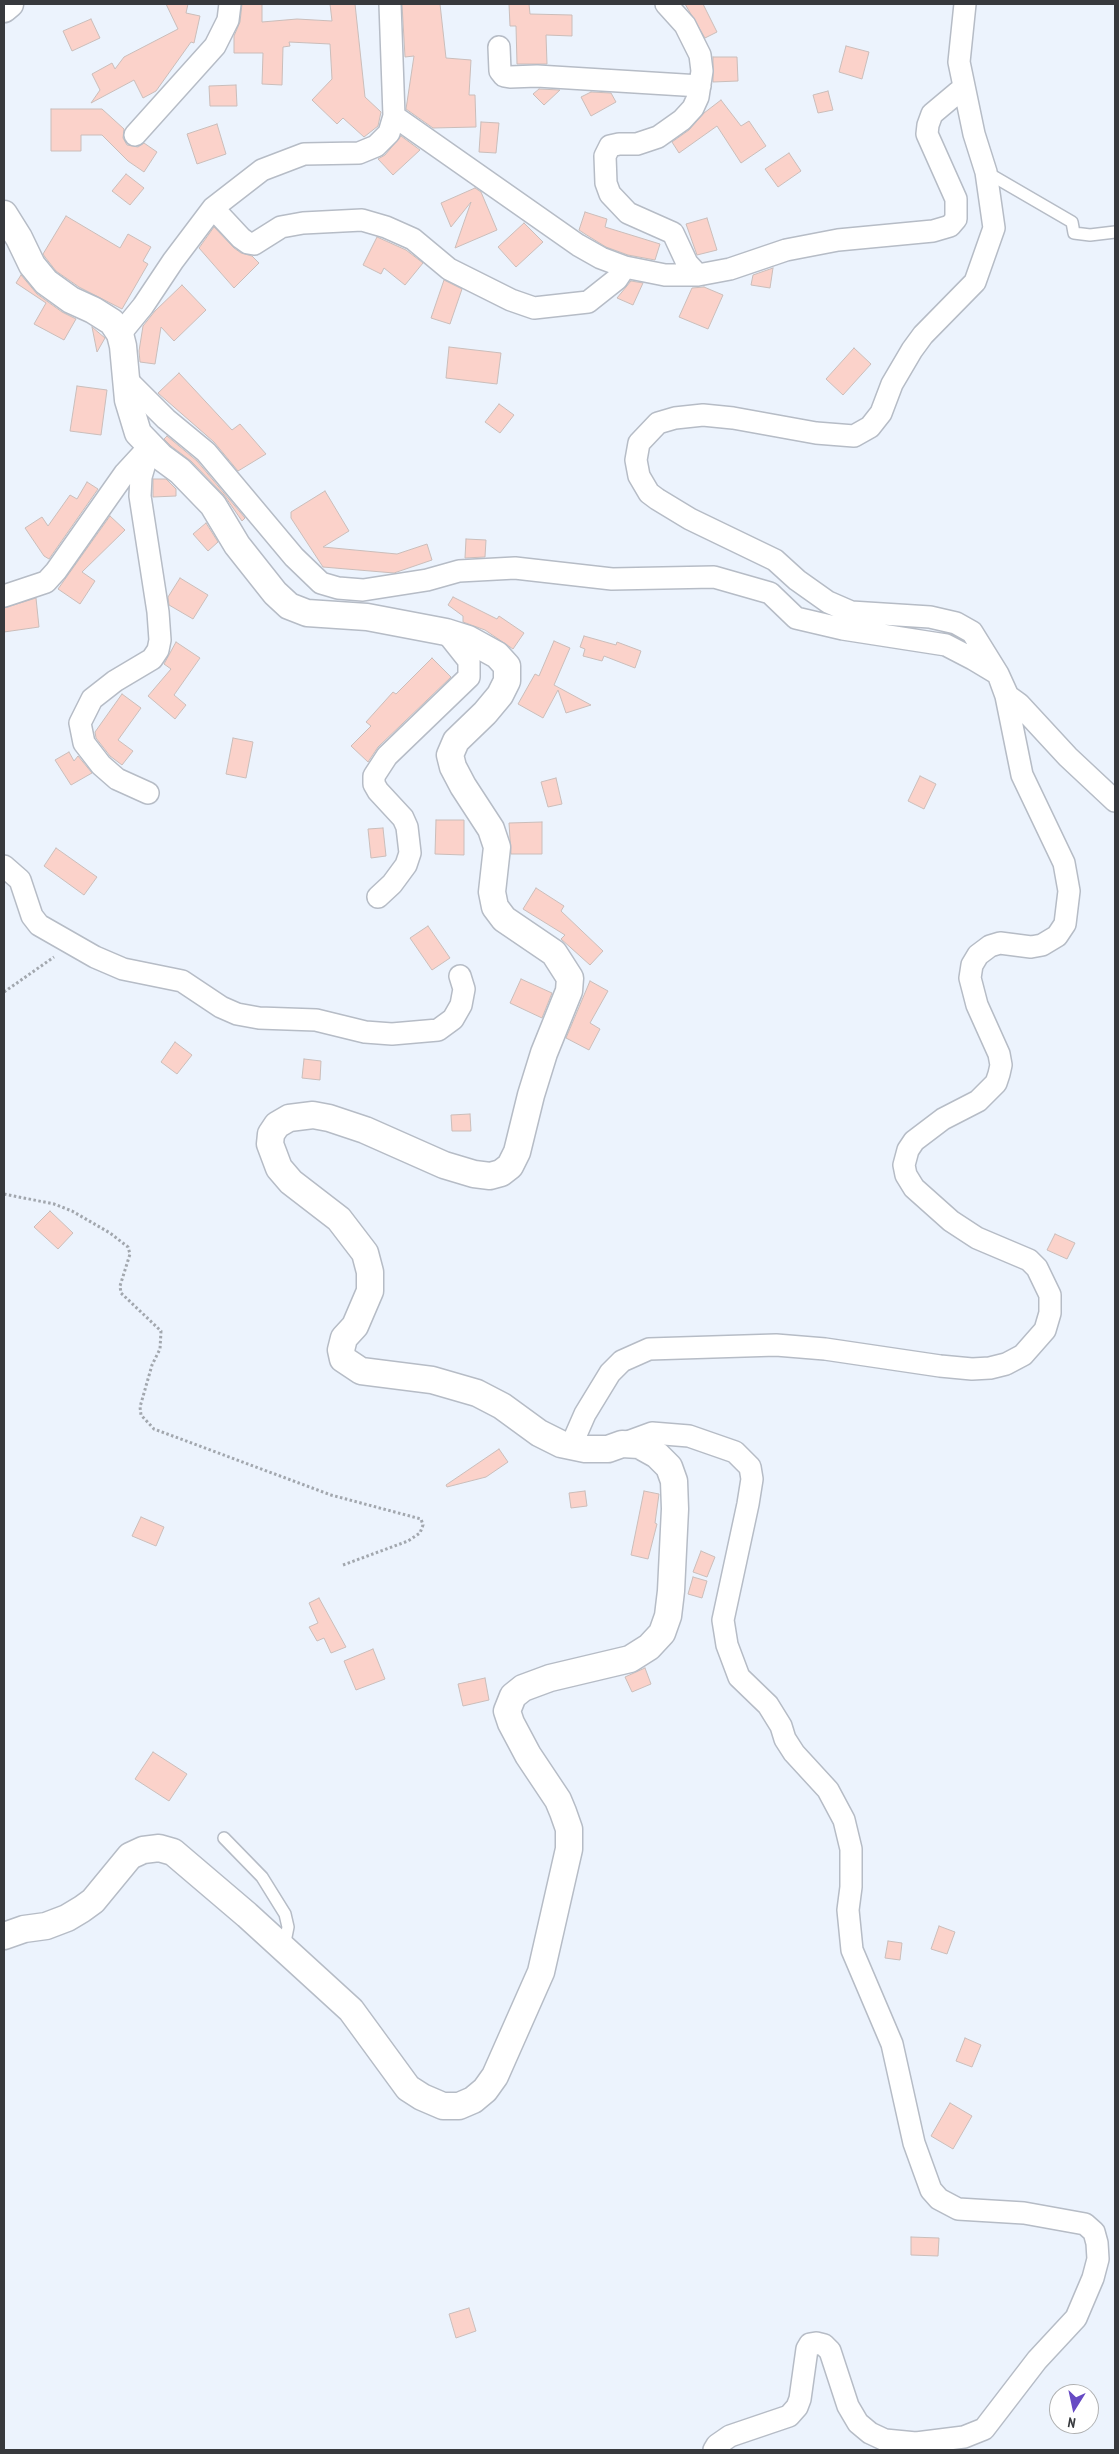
<!DOCTYPE html>
<style>
body{margin:0}
#map{position:relative;width:1119px;height:2454px;overflow:hidden;background:#ecf3fd;font-family:"PT Sans Narrow",sans-serif}
canvas{display:block}
.frame{position:absolute;inset:0;border:5px solid #37393d;pointer-events:none}
.north{position:absolute;left:1049px;top:2384px;width:50px;height:50px;box-sizing:border-box;background:#fff;border:1px solid #afb0b1;border-radius:50%;rotate:190deg;font-size:14px;font-weight:700;line-height:20px;text-align:center;color:#37393d}
.north::after{content:'';display:block;margin:auto;width:18px;height:22px;background:#674bc4;clip-path:polygon(50% 0,100% 100%,50% 72%,0 100%)}
</style>
<div id="map">
<canvas width="1119" height="2454"></canvas>
<div class="frame"></div>
<div class="north">N</div>
</div>
<script>
const ctx = document.querySelector('canvas').getContext('2d');
ctx.lineJoin = 'round';
function fillPath(path, color) { ctx.fillStyle = color; ctx.fill(path, 'evenodd'); }
const shape = rows => new Path2D(rows.map(r => 'M' + r).join(''));
function trace(path, color, width, dash) { ctx.strokeStyle = color; ctx.lineWidth = width; ctx.lineCap = dash ? 'butt' : 'round'; ctx.setLineDash(dash || []); ctx.stroke(path); }
const building = shape([
 [166,4,188,4,186,13,200,16,194,43,191,42,156,91,143,98,134,80,91,103,100,90,92,74,112,63,115,69,124,57,178,29,166,4],
 [242,4,262,4,262,22,297,19,332,21,330,4,355,4,365,97,381,112,378,126,364,137,343,118,337,124,312,100,332,79,330,44,289,42,290,46,283,47,282,85,262,84,263,53,234,53,234,36,240,22,242,4],
 [402,4,440,4,446,58,471,60,469,95,475,95,476,127,433,128,406,109,414,56,405,57,402,4],
 [509,4,529,4,530,14,572,15,572,36,546,35,547,64,517,64,516,26,510,26,509,4],
 [685,4,703,4,717,32,705,38,685,4],
 [91,19,100,38,72,51,63,31,91,19],
 [846,46,869,52,862,79,839,72,846,46],
 [713,57,737,57,738,81,713,82,713,57],
 [236,85,237,106,210,106,209,86,236,85],
 [539,89,560,90,544,105,533,94,539,89],
 [828,91,833,110,818,113,813,95,828,91],
 [591,92,611,93,616,102,591,116,581,97,591,92],
 [721,100,741,126,749,121,766,146,741,163,717,126,679,153,672,142,689,130,704,113,721,100],
 [51,109,102,109,124,129,123,138,127,145,138,147,144,143,157,152,144,172,128,161,102,135,81,135,81,151,51,151,51,109],
 [481,122,499,123,496,153,479,152,481,122],
 [217,124,226,154,197,164,187,134,217,124],
 [401,136,420,150,393,175,378,159,385,155,401,136],
 [789,153,801,171,778,187,765,169,789,153],
 [126,174,144,188,130,205,112,191,126,174],
 [475,188,481,192,497,230,455,248,471,202,451,227,441,203,475,188],
 [585,212,607,219,605,227,660,244,655,260,628,255,606,247,585,234,579,230,585,212],
 [66,216,120,248,128,234,151,247,143,261,148,264,122,309,79,287,56,271,45,257,43,254,66,216],
 [707,218,717,250,697,255,686,224,707,218],
 [524,223,543,242,516,267,498,247,524,223],
 [214,227,234,248,241,253,252,256,259,263,234,288,199,248,214,227],
 [377,237,406,250,423,263,405,285,384,268,381,274,363,265,377,237],
 [773,268,770,288,751,285,753,275,773,268],
 [21,275,37,294,62,312,76,319,64,340,34,324,46,303,16,283,21,275],
 [444,280,462,289,450,324,431,318,444,280],
 [631,281,643,283,633,305,617,298,631,281],
 [182,285,206,310,174,341,161,327,155,364,140,362,139,351,143,326,155,311,182,285],
 [704,287,723,295,708,329,679,317,692,288,704,287],
 [92,327,105,338,97,352,92,327],
 [449,347,501,353,497,384,446,378,449,347],
 [854,348,871,364,843,395,826,379,854,348],
 [179,373,232,430,240,424,266,454,238,471,214,442,158,393,179,373],
 [77,386,107,390,101,435,70,431,77,386],
 [499,404,514,415,500,433,485,422,499,404],
 [167,436,197,461,245,518,242,521,224,495,191,461,171,446,164,439,167,436],
 [153,479,166,479,176,489,176,496,153,497,153,479],
 [87,482,98,489,49,559,44,556,25,528,42,517,48,526,70,495,77,499,87,482],
 [325,491,349,531,323,547,397,554,427,544,432,560,394,573,323,567,291,518,291,512,325,491],
 [110,516,125,530,82,572,95,581,80,604,58,589,110,516],
 [206,523,218,542,208,551,193,534,206,523],
 [466,539,486,540,485,557,465,558,466,539],
 [180,578,208,595,193,619,169,605,168,597,180,578],
 [453,597,497,619,499,616,524,633,513,649,485,630,463,622,463,616,448,605,453,597],
 [36,598,39,627,4,632,4,608,36,598],
 [584,636,616,645,617,642,641,651,635,668,604,656,602,661,583,656,585,649,580,647,584,636],
 [554,641,570,648,554,685,591,705,566,713,558,690,543,718,518,704,535,674,539,676,554,641],
 [176,642,200,658,174,695,186,705,175,719,148,696,171,669,164,664,176,642],
 [432,658,451,677,378,747,368,762,351,746,371,726,366,722,393,692,396,694,432,658],
 [122,694,141,708,118,740,133,751,122,765,110,756,96,738,95,732,122,694],
 [233,738,253,742,246,778,226,774,233,738],
 [69,752,74,761,78,756,92,773,71,785,55,760,69,752],
 [920,776,936,784,924,809,908,801,920,776],
 [556,778,562,804,548,807,541,782,556,778],
 [436,820,464,820,464,855,435,854,436,820],
 [542,822,542,854,511,854,509,823,542,822],
 [383,828,386,856,371,858,368,829,383,828],
 [56,848,97,877,84,895,44,866,56,848],
 [536,888,564,906,561,911,603,951,590,965,561,939,565,935,523,909,536,888],
 [428,926,450,958,432,970,410,938,428,926],
 [521,979,552,993,542,1018,510,1003,521,979],
 [590,981,608,991,590,1023,600,1029,589,1050,566,1038,590,981],
 [175,1042,192,1055,177,1074,161,1062,175,1042],
 [304,1059,321,1061,320,1080,302,1078,304,1059],
 [470,1114,471,1131,452,1131,451,1115,470,1114],
 [50,1211,73,1233,58,1249,34,1227,50,1211],
 [1055,1234,1075,1243,1067,1259,1047,1250,1055,1234],
 [499,1449,508,1462,486,1477,447,1487,446,1485,499,1449],
 [585,1491,587,1506,571,1508,569,1493,585,1491],
 [644,1491,659,1494,655,1523,657,1524,648,1559,631,1555,644,1491],
 [141,1517,164,1527,156,1546,132,1536,141,1517],
 [701,1551,715,1557,707,1577,693,1572,701,1551],
 [693,1577,707,1581,702,1598,688,1594,693,1577],
 [319,1598,346,1647,331,1653,324,1638,317,1641,309,1627,318,1623,309,1603,319,1598],
 [373,1649,385,1679,356,1690,344,1661,373,1649],
 [645,1668,651,1684,632,1692,625,1677,645,1668],
 [485,1678,489,1700,463,1706,458,1684,485,1678],
 [153,1752,187,1774,169,1801,135,1779,153,1752],
 [939,1926,955,1932,947,1954,931,1949,939,1926],
 [888,1941,902,1943,900,1960,885,1958,888,1941],
 [965,2038,981,2045,972,2067,956,2061,965,2038],
 [950,2103,972,2116,953,2149,931,2136,950,2103],
 [911,2237,939,2238,938,2256,911,2255,911,2237],
 [469,2308,476,2331,456,2338,449,2314,469,2308]
]);
const path = shape([
 [4,992,54,957],
 [4,1194,54,1204,72,1211,110,1233,128,1247,130,1254,120,1286,121,1293,161,1331,160,1349,152,1365,140,1407,141,1415,154,1429,331,1495,421,1519,423,1525,420,1533,408,1541,343,1565]
]);
const service = shape([
 [986,172,1072,222,1074,233,1090,235,1115,232],
 [224,1838,262,1877,285,1914,288,1927,284,1947]
]);
const minor = shape([
 [666,4,685,25,700,55,702,71,698,97,693,108,682,120,658,137,637,144,619,144,610,146,605,156,606,183,610,194,628,213,673,233,687,263,698,275],
 [499,47,500,71,504,76,510,77,537,76,700,86],
 [394,116,578,245,601,258,625,267,665,275,698,275,730,269,786,250,838,240,933,231,950,226,956,219,956,199,927,134,928,125,932,114,963,88],
 [135,135,215,46,228,20,230,4],
 [213,208,241,238,248,243,254,244,281,227,303,223,362,220,386,227,413,239,449,269,511,300,534,308,588,302,617,279,625,267],
 [120,334,143,306,173,261,213,208,262,170,304,154,359,153,376,146,389,133,394,116,390,4],
 [126,379,166,419,206,452,294,557,321,583,338,588,363,590,427,580,459,571,515,568,612,579,714,577,770,593,796,618,843,629,946,645,973,659,998,674,1008,696,1019,704,1068,757,1115,801],
 [4,596,46,582,56,571,125,473,148,448],
 [148,793,117,779,101,765,84,743,80,723,92,699,115,681,152,659,158,650,160,640,158,612,140,496,141,477,150,446],
 [4,866,20,880,32,916,39,925,95,957,123,969,182,981,221,1007,237,1014,259,1018,316,1020,365,1032,392,1034,438,1030,453,1019,461,1005,464,989,460,976],
 [378,897,392,884,406,865,410,853,407,827,403,818,378,791,374,784,374,776,387,756,469,677,469,661,446,632],
 [622,1444,652,1433,689,1436,735,1452,750,1467,752,1479,748,1504,723,1620,727,1645,739,1677,768,1705,781,1726,785,1739,794,1753,828,1790,844,1820,851,1849,851,1887,848,1910,852,1950,892,2044,914,2143,931,2190,939,2199,958,2209,1024,2213,1085,2224,1094,2232,1097,2243,1098,2259,1093,2278,1076,2318,1037,2360,984,2429,964,2437,916,2443,885,2440,870,2433,858,2423,848,2406,830,2351,824,2345,816,2343,810,2344,807,2349,800,2399,797,2407,789,2416,730,2436,717,2445,714,2450],
 [571,1446,585,1414,610,1373,622,1361,649,1349,776,1345,825,1349,940,1366,972,1369,990,1368,1006,1364,1023,1355,1045,1330,1050,1313,1050,1295,1037,1268,1029,1260,977,1238,951,1221,914,1188,906,1175,904,1165,908,1150,914,1141,943,1119,978,1101,996,1083,999,1074,1001,1065,999,1054,977,1005,970,978,972,965,978,955,990,946,1000,943,1031,947,1042,945,1057,936,1065,924,1069,891,1064,863,1022,775,1006,696,998,674,972,632,956,623,930,617,851,612,828,602,797,580,775,560,690,519,657,499,649,493,639,476,636,460,639,443,658,423,675,418,703,415,733,418,816,433,854,436,870,427,881,413,892,384,912,350,923,335,975,282,994,228,986,172,974,134,959,62,965,4]
]);
const tertiary = shape([
 [4,9,10,4],
 [4,214,19,238,32,265,46,282,71,300,93,310,112,322,120,334,123,346,128,400,138,433,161,457,180,471,213,505,237,545,275,593,289,606,307,613,367,617,446,632,468,639,497,655,507,666,507,681,500,695,485,713,456,741,450,755,453,767,463,786,491,829,497,847,492,892,495,907,504,919,554,953,570,978,569,991,544,1053,531,1095,517,1152,510,1166,501,1173,490,1176,474,1174,444,1165,365,1130,329,1118,313,1115,289,1118,277,1125,271,1134,270,1144,279,1168,291,1182,339,1219,365,1253,370,1272,370,1291,355,1326,344,1338,341,1350,343,1359,361,1371,432,1380,477,1393,502,1406,539,1433,561,1444,585,1449,608,1449,622,1444,639,1445,657,1455,669,1467,674,1481,675,1509,671,1591,668,1616,662,1633,649,1647,630,1659,550,1678,523,1688,513,1696,507,1711,511,1723,528,1755,558,1800,563,1812,569,1829,569,1849,541,1972,495,2076,485,2090,473,2100,459,2106,443,2106,422,2097,408,2088,351,2010,247,1915,173,1852,159,1848,143,1850,130,1856,93,1901,82,1909,67,1918,46,1926,24,1929,4,1936]
]);
fillPath(building, '#fbd2ca');
trace(building, '#cabdba', 1);
trace(service, '#b6bcc6', 14);
trace(minor, '#b6bcc6', 24);
trace(tertiary, '#b6bcc6', 29);
trace(path, '#a2a7ae', 3, [2.5, 2.5]);
trace(service, '#fff', 11);
trace(minor, '#fff', 21);
trace(tertiary, '#fff', 26);
</script>
